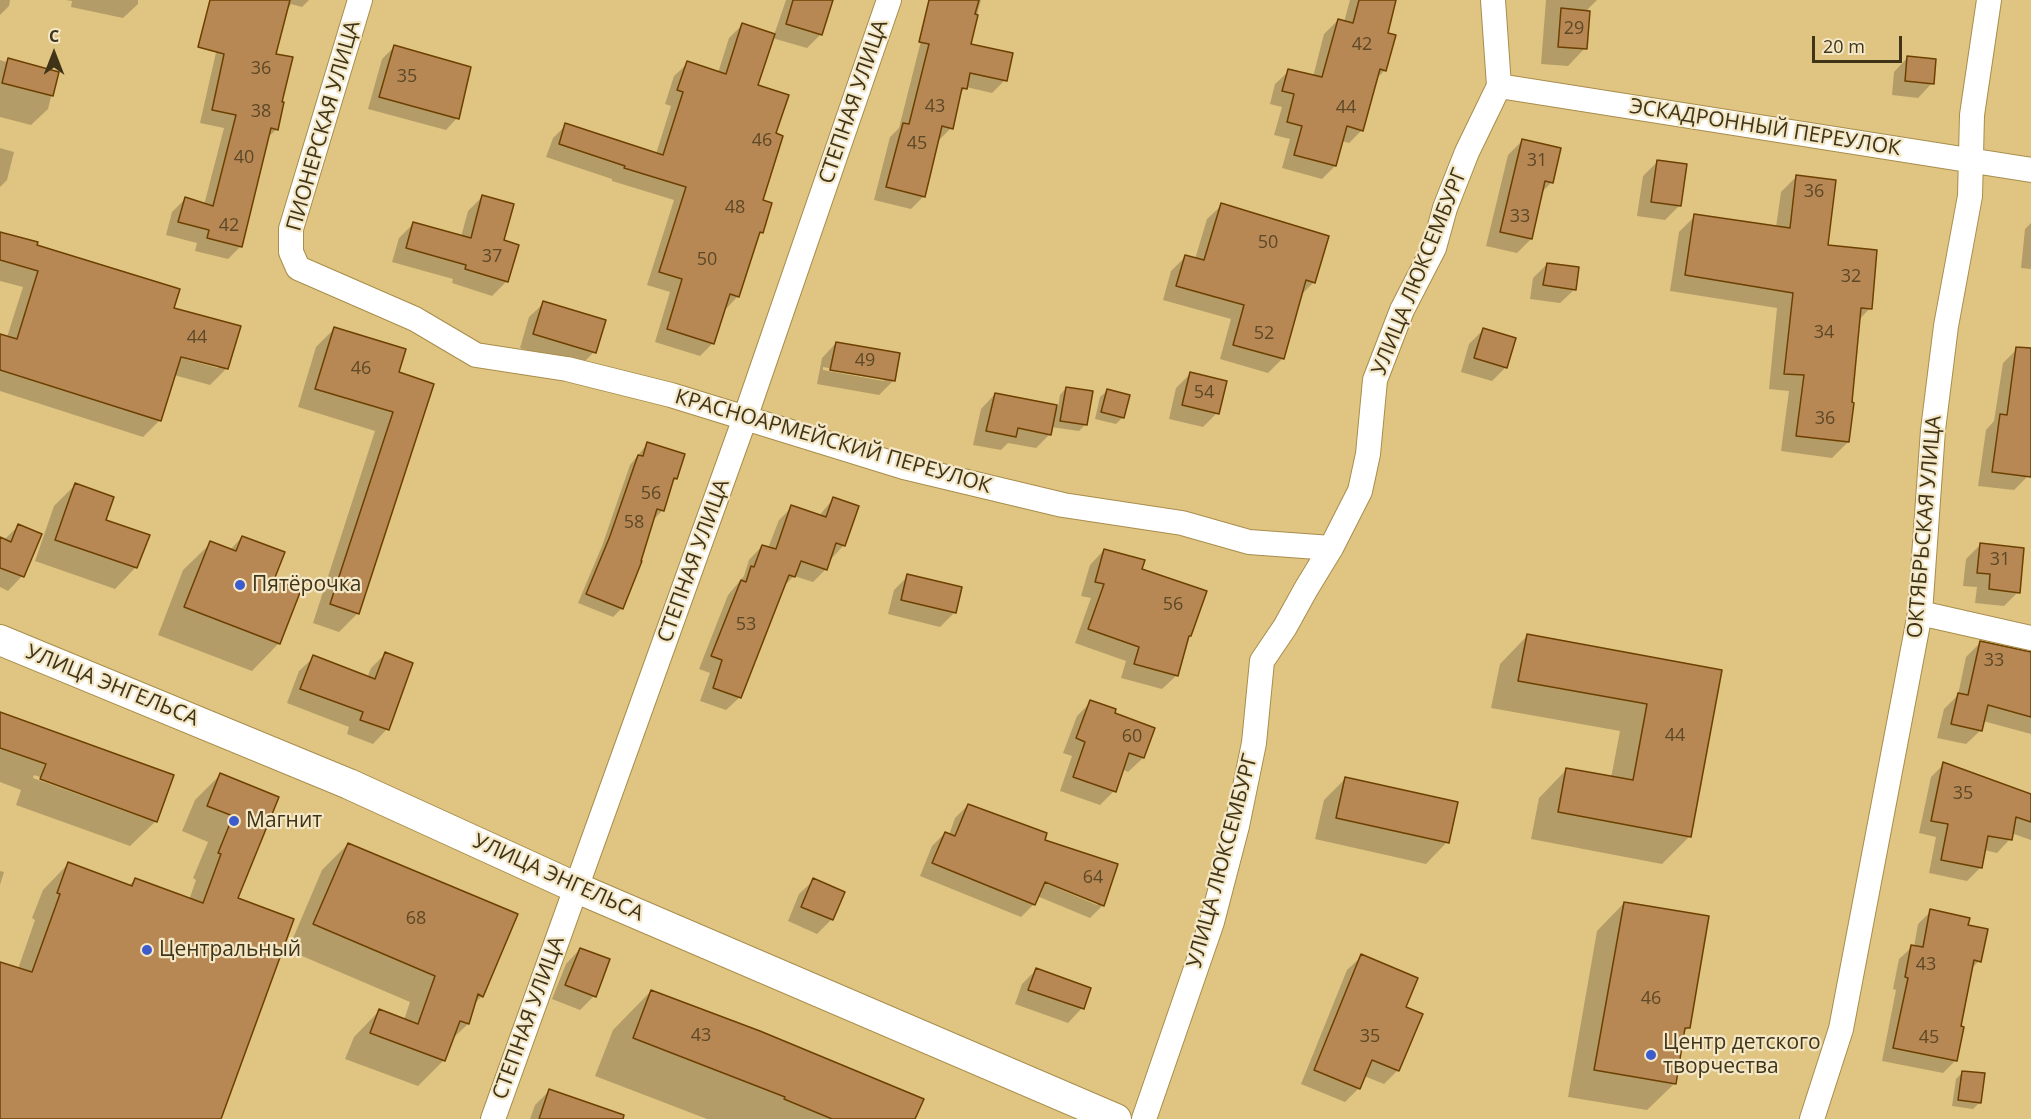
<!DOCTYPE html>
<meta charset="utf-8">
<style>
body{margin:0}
#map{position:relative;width:2031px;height:1119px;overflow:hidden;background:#e0c481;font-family:"Open Sans",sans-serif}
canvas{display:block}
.north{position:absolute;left:24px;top:24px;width:60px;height:60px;-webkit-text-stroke:4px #f4e7c6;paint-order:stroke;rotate:0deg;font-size:16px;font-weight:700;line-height:24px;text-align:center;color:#3f3318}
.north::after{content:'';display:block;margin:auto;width:21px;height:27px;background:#3f3318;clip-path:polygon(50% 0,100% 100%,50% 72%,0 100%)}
.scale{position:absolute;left:1812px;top:36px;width:90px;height:27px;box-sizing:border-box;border:3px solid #3f3318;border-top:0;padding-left:8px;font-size:18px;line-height:21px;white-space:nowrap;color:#3f3318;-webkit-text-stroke:4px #f4e7c6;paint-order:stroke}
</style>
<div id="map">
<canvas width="2031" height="1119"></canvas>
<div class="north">С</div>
<div class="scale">20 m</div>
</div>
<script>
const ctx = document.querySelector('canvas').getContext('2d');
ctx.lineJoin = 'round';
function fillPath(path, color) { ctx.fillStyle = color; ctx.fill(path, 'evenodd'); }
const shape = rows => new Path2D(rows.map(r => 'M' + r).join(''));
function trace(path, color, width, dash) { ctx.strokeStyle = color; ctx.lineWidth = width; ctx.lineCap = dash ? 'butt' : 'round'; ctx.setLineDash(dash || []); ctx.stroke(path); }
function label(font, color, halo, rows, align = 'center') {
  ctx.font = font + ' "Open Sans",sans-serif'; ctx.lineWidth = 4.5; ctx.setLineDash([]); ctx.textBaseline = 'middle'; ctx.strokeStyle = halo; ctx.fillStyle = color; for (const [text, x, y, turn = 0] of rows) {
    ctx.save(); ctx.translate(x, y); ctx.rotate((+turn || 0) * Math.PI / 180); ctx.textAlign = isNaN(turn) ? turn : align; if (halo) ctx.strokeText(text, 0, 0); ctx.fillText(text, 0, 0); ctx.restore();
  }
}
const shadow = shape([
 [0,0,10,0,9,6,0,15],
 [66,0,138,0,138,4,123,18,71,7,72,1],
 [231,0,309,0,302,7,291,4,286,12,275,55,280,103,277,129,267,138,241,246,228,259,195,251,197,243,166,235,172,212,185,199,204,205,224,128,200,123,217,48],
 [786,0,832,0,821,34,807,48,772,38,756,86,774,134,762,201,762,232,758,236,738,296,725,310,713,343,700,356,655,342,670,292,647,285,674,200,612,181,612,179,546,157,553,138,566,125,656,154,671,106,665,104,674,76,688,63,718,73,729,38,743,24,774,35],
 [934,0,981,0,969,45,1005,80,992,93,966,87,959,95,951,128,938,141,924,196,911,209,874,200,890,137,899,128,922,37],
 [1350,0,1394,0,1386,34,1385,70,1376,79,1362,130,1349,143,1342,141,1335,166,1322,179,1282,168,1290,139,1274,135,1282,107,1270,104,1275,84,1289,71,1313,77,1324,34,1338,20,1344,22],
 [1546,0,1597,0,1588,9,1585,48,1568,66,1541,64],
 [394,47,457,118,446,130,368,109,382,59],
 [1908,57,1932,83,1918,98,1892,95,1894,72],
 [0,60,6,62,8,60,57,73,48,109,31,125,0,117],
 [1522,141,1551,183,1541,193,1531,239,1517,253,1486,246,1508,155],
 [0,148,14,152,7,180,0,187],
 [1658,161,1679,206,1665,220,1637,216,1643,176],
 [1797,176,1826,247,1870,308,1859,320,1848,442,1832,458,1781,451,1789,391,1769,389,1777,308,1670,291,1679,232,1695,216,1776,227,1781,192],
 [482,197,503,241,507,281,492,296,452,283,453,279,392,262,399,238,413,224,461,237,468,211],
 [1222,205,1314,282,1300,296,1282,359,1268,373,1220,359,1231,319,1163,300,1171,271,1185,257,1195,259,1207,219],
 [2031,223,2031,269,2021,268,2025,229],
 [0,233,35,246,172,309,227,368,210,385,174,375,160,420,143,437,0,391,0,335,7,337,23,287,0,281],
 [174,353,218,365,218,368,174,356],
 [1547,264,1575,289,1560,303,1530,299,1533,278],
 [544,303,594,352,580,366,520,348,529,317],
 [334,329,397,373,432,384,358,613,339,632,313,623,375,431,298,407,316,347],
 [1483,330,1506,367,1492,381,1461,372,1469,344],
 [836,343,898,354,893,381,879,395,817,384,822,358],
 [823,367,884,378,884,381,823,370],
 [2017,349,2031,351,2031,455,2028,476,2014,490,1978,486,1986,430,1994,421,2003,363],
 [1190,374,1217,413,1203,427,1169,419,1176,388],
 [1066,388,1086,424,1079,431,1051,427,1050,434,1036,448,1008,443,1001,450,973,445,981,409,995,394,1058,407,1060,395],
 [1107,391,1123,417,1116,424,1095,419,1100,397],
 [648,443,676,479,671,483,663,510,654,519,622,608,613,617,578,603,602,546,630,465],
 [75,485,104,520,136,567,115,589,35,561,54,506],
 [833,499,844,545,831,559,826,569,813,582,794,576,782,588,740,697,726,710,700,701,710,673,699,669,728,595,744,576,749,560,762,546,768,548,779,520,792,507,819,516],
 [18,526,22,576,8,591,0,587,0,539,4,540],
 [242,537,272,581,279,643,252,671,158,635,183,570,211,543,230,550],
 [1980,545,2018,592,2004,606,1975,603,1977,587,1963,586,1966,559],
 [1104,550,1140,570,1190,636,1186,639,1177,675,1162,689,1121,678,1126,661,1075,643,1091,598,1081,596,1090,565],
 [908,576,954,613,940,627,888,614,894,590],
 [1527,636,1720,671,1690,836,1662,864,1531,839,1539,798,1566,770,1611,778,1620,731,1491,708,1500,664],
 [1980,643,2031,691,2031,734,1983,721,1981,730,1966,744,1937,738,1944,709,1958,695,1966,657],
 [385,654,412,664,387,729,373,744,347,734,349,727,287,703,299,671,314,657,367,678,371,668],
 [1091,702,1113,714,1143,758,1128,772,1122,769,1114,791,1100,805,1060,791,1072,756,1063,753,1077,716],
 [0,714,156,821,130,846,16,805,21,790,0,782],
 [34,775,144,815,144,818,33,778],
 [1944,764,2031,796,2031,840,2011,833,2010,839,1997,853,1984,850,1980,868,1967,881,1929,873,1936,837,1919,833,1931,777],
 [220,775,277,798,236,899,219,1119,0,1119,0,963,18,969,35,920,32,918,43,890,68,864,128,886,135,880,189,900,196,880,193,878,208,842,182,831,195,800],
 [1345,779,1447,842,1426,864,1315,839,1324,800],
 [968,805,1043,841,1103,905,1090,918,1037,896,1034,904,1021,917,920,876,932,846,945,833,949,835,955,818],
 [1039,878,1097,902,1097,905,1038,880],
 [348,844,482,996,473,1005,468,1024,451,1040,443,1061,418,1086,345,1059,354,1037,379,1011,404,1020,410,1002,288,950,322,870],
 [0,871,4,872,0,885],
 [814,880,843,893,831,920,817,934,788,921,799,894],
 [1624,903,1688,1028,1683,1033,1675,1083,1647,1110,1568,1097,1597,931],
 [1931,911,1966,926,1979,961,1971,969,1959,1027,1962,1028,1955,1061,1943,1073,1882,1061,1896,990,1893,989,1899,959,1912,947,1914,947,1918,924],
 [580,949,594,996,580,1010,552,999,566,964],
 [1362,956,1404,1008,1398,1070,1384,1084,1364,1076,1359,1088,1345,1102,1301,1084,1347,970],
 [1036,970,1082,1008,1068,1023,1015,1004,1022,984],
 [651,991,914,1119,707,1119,595,1076,613,1030],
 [1963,1072,1980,1102,1973,1109,1952,1106,1956,1079],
 [549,1091,595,1119,530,1119,535,1105]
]);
const building = shape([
 [210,0,290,0,276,54,293,57,282,102,284,102,278,130,271,128,242,247,207,238,209,230,178,222,185,197,213,206,236,115,212,110,224,54,198,47,210,0],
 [793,0,833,0,822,35,786,24,793,0],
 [929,0,979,0,975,14,978,15,971,44,1013,53,1007,81,970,73,967,89,962,88,953,129,942,126,925,197,886,187,903,123,909,124,929,44,919,42,929,0],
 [1359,0,1396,0,1388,33,1396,35,1386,71,1380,69,1363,131,1347,126,1336,166,1294,155,1302,126,1287,122,1294,94,1282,91,1288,69,1322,77,1338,19,1353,23,1359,0],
 [1561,8,1590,11,1587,49,1558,47,1561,8],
 [742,23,775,34,758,85,789,95,776,133,783,136,763,200,772,203,763,233,760,232,739,297,730,294,714,344,667,329,682,279,659,272,686,187,624,168,625,166,559,144,565,123,663,155,683,92,677,90,687,61,726,74,742,23],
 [394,45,471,67,459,119,379,97,394,45],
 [1907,56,1936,59,1934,84,1905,81,1907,56],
 [8,58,59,72,53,96,2,83,8,58],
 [1522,139,1561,148,1553,183,1545,181,1532,239,1500,232,1522,139],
 [1657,160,1687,164,1681,206,1651,202,1657,160],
 [1796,175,1836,180,1828,245,1877,250,1872,309,1861,308,1852,402,1854,403,1849,442,1796,436,1804,375,1784,374,1793,293,1685,275,1694,214,1790,228,1796,175],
 [482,195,514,204,504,240,519,245,508,282,465,269,466,265,406,248,413,222,471,238,482,195],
 [1221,203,1329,236,1315,283,1306,280,1284,359,1233,345,1244,305,1176,286,1185,255,1204,260,1221,203],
 [0,232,38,242,37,245,180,289,174,308,241,326,228,369,181,357,161,421,0,370,0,334,17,339,38,271,0,260,0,232],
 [1547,263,1579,267,1576,290,1543,285,1547,263],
 [543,301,606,320,596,353,533,334,543,301],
 [334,327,406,349,399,372,434,384,359,614,330,604,393,412,315,389,334,327],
 [1483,328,1516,338,1507,368,1474,358,1483,328],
 [836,342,900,353,895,381,830,370,836,342],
 [2016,347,2031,348,2031,477,1992,472,2000,414,2007,415,2016,347],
 [1190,372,1227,381,1219,414,1182,405,1190,372],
 [1066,387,1093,391,1087,425,1060,421,1066,387],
 [1107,389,1130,395,1124,418,1101,412,1107,389],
 [995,393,1057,405,1051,435,1018,428,1016,437,986,431,995,393],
 [647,442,685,454,677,479,674,478,664,511,657,509,641,561,642,561,623,609,586,594,610,536,638,455,643,456,647,442],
 [75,483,114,497,106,520,150,535,137,568,55,540,75,483],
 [833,497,859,506,845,546,836,543,827,570,801,561,795,577,789,575,741,698,713,688,722,660,711,656,741,580,746,582,751,566,754,567,762,545,776,549,791,505,826,517,833,497],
 [18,524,42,534,24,577,0,568,0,537,11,542,18,524],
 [242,536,285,552,274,580,301,590,280,644,184,607,210,541,236,551,242,536],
 [1980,543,2024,548,2020,593,1989,589,1990,574,1977,573,1980,543],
 [1104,549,1145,560,1142,569,1207,591,1191,636,1189,636,1178,676,1134,664,1139,647,1088,629,1104,584,1095,582,1104,549],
 [907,574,962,587,956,613,901,600,907,574],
 [1527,634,1722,670,1691,837,1558,812,1566,768,1633,780,1647,704,1518,681,1527,634],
 [1980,641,2031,652,2031,717,1988,705,1982,731,1951,724,1958,693,1968,695,1980,641],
 [385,652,413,663,389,730,360,720,363,712,300,689,313,655,375,679,385,652],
 [1090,700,1116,709,1115,713,1155,728,1144,758,1129,753,1116,792,1073,777,1085,742,1076,738,1090,700],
 [0,712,174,775,157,822,40,779,46,764,0,748,0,712],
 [1943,762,2031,794,2031,822,2016,817,2012,840,1988,836,1982,868,1941,860,1948,824,1931,821,1943,762],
 [220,773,279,797,238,898,294,919,221,1119,0,1119,0,962,32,972,60,894,57,893,68,862,132,886,135,878,203,903,221,854,218,853,233,816,207,806,220,773],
 [1345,777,1458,802,1449,843,1336,818,1345,777],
 [968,804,1047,833,1045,840,1118,864,1104,906,1045,882,1035,905,932,863,945,832,955,836,968,804],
 [348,843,518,914,483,997,478,994,469,1024,460,1021,445,1061,370,1033,379,1009,418,1024,435,976,313,924,348,843],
 [813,878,845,892,833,920,801,907,813,878],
 [1624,902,1709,916,1690,1028,1685,1028,1676,1084,1594,1070,1624,902],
 [1930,909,1970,918,1968,925,1988,929,1981,962,1974,960,1961,1026,1964,1027,1957,1061,1893,1048,1908,978,1905,977,1911,945,1923,947,1930,909],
 [580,948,610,959,596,997,565,985,580,948],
 [1361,954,1418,978,1406,1007,1423,1014,1399,1071,1372,1060,1360,1089,1314,1070,1361,954],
 [1036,968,1091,988,1084,1009,1028,990,1036,968],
 [651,990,760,1031,924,1099,915,1119,832,1119,784,1099,785,1097,633,1038,651,990],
 [1962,1071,1985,1073,1981,1103,1958,1100,1962,1071],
 [549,1089,624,1115,623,1119,539,1119,549,1089]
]);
const minor = shape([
 [360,0,291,229,291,252,298,268,415,319,476,355,567,369,671,395,904,467,1063,505,1182,523,1249,542,1331,548],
 [1499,86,2031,170],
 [1920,613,2031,638],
 [493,1119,745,418,889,0],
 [1144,1119,1212,922,1237,826,1254,743,1262,661,1285,627,1306,589,1331,548,1360,491,1368,454,1375,380,1402,310,1434,248,1445,208,1467,152,1499,86,1493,0],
 [1812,1119,1841,1029,1920,613,1933,430,1946,326,1970,196,1972,115,1989,0]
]);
const tertiary = shape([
 [0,640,349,784,577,888,1116,1119]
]);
const markers = [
 [240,585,6,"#3c5cce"],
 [234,821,6,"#3c5cce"],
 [147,950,6,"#3c5cce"],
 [1651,1055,6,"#3c5cce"]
];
const numberNames = [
 ["29",1574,29],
 ["42",1362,45],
 ["36",261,69],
 ["35",407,77],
 ["43",935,107],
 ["44",1346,108],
 ["38",261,112],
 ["46",762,141],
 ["45",917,144],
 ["40",244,158],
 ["31",1537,161],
 ["36",1814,192],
 ["48",735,208],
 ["33",1520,217],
 ["42",229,226],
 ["50",1268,243],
 ["37",492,257],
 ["50",707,260],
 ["32",1851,277],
 ["34",1824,333],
 ["52",1264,334],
 ["44",197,338],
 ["49",865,361],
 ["46",361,369],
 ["54",1204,393],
 ["36",1825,419],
 ["56",651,494],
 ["58",634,523],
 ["31",2000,560],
 ["56",1173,605],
 ["53",746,625],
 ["33",1994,661],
 ["44",1675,736],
 ["60",1132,737],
 ["35",1963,794],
 ["64",1093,878],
 ["68",416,919],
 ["43",1926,965],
 ["46",1651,999],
 ["43",701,1036],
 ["35",1370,1037],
 ["45",1929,1038]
];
const streetNames = [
 ["СТЕПНАЯ УЛИЦА",854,102,-71],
 ["ПИОНЕРСКАЯ УЛИЦА",324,126,-74],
 ["ЭСКАДРОННЫЙ ПЕРЕУЛОК",1765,128,9],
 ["УЛИЦА ЛЮКСЕМБУРГ",1420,272,-68],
 ["КРАСНОАРМЕЙСКИЙ ПЕРЕУЛОК",833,442,16],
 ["ОКТЯБРЬСКАЯ УЛИЦА",1925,527,-85],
 ["СТЕПНАЯ УЛИЦА",694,561,-70],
 ["УЛИЦА ЭНГЕЛЬСА",112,686,22],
 ["УЛИЦА ЛЮКСЕМБУРГ",1223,861,-75],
 ["УЛИЦА ЭНГЕЛЬСА",558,878,24],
 ["СТЕПНАЯ УЛИЦА",529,1018,-70]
];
const poiNames = [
 ["Пятёрочка",252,585],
 ["Магнит",246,821],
 ["Центральный",159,950],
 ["Центр детского",1663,1043],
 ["творчества",1663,1067]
];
fillPath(shadow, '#0003');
fillPath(building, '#b88854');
trace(building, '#6c4000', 1.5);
trace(minor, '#a88d4b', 26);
trace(tertiary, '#a88d4b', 32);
trace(minor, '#fff', 24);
trace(tertiary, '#fff', 30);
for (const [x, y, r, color] of markers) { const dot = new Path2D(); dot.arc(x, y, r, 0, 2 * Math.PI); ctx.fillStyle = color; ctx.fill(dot); trace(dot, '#f4e7c6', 2); }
label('18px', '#5d4827', null, numberNames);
label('21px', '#3f3318', '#f4e7c6', streetNames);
label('21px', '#3f3318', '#f4e7c6', poiNames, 'left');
</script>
